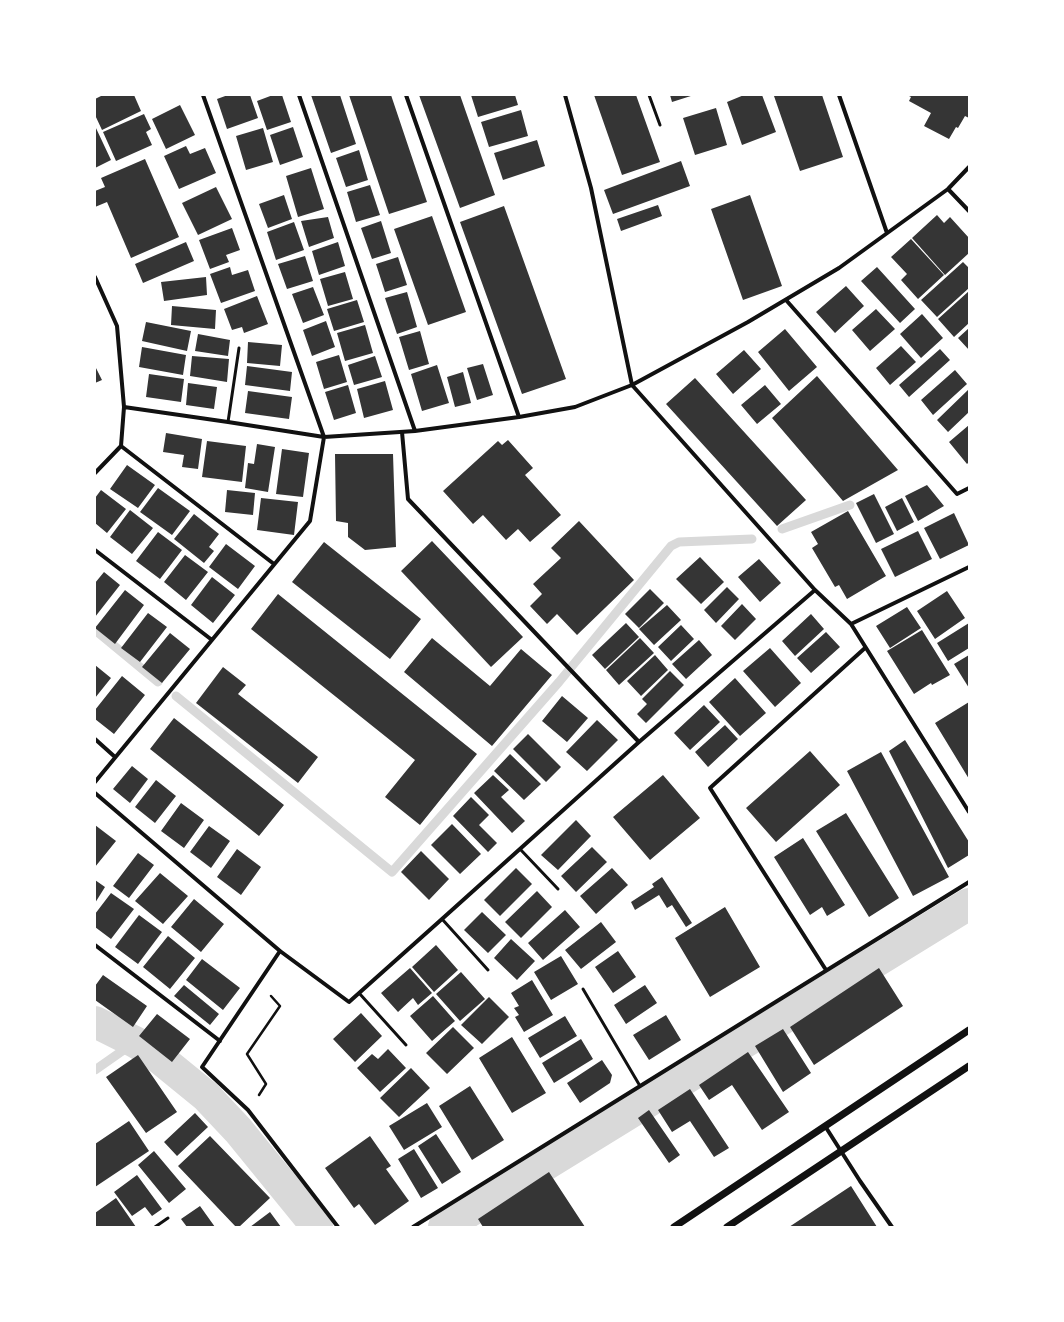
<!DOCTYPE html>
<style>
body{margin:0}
#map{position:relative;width:1064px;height:1322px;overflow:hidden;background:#fff;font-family:"Exo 2",sans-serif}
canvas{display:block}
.frame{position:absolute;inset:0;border:96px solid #fff;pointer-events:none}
</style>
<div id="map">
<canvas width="1064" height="1322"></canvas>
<div class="frame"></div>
</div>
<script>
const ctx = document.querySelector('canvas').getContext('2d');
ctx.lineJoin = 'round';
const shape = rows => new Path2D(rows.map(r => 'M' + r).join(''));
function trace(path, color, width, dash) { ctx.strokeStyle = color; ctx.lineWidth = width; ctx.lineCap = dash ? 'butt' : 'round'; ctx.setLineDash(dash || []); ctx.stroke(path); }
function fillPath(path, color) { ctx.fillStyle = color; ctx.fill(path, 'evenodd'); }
const stream = shape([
 [782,529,850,505],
 [95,630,158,682],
 [176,696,392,872,559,682,671,546,679,542,752,539],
 [95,1070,135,1042]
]);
const canal = shape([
 [95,1022,135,1042,152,1052,206,1096,238,1130,317,1227],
 [444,1227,969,904]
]);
const building = shape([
 [103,95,134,95,141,111,102,130,95,115,95,99],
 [228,95,250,95,258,118,227,129,217,99],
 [273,95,282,95,291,122,267,130,257,101],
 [311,95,340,95,356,144,331,153],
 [349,95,391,95,427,202,389,214],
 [419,95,460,95,495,195,460,208],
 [471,95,515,95,518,105,478,117],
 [594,95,636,95,660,162,622,175],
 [670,95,694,95,672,102],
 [744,95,762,95,776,132,742,145,727,102],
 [776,95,822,95,843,157,800,171,774,96],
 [907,95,969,95,969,118,965,116,958,128,956,127,949,139,924,126,931,113,909,101,911,97],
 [180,105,195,135,166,149,152,119],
 [716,108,727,145,695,155,683,118],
 [521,110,528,136,489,147,481,122],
 [144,114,151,129,146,132,152,145,116,161,103,132],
 [95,126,111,160,95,168],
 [293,127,303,157,280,165,270,135],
 [263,128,273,162,246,170,236,136],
 [537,140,545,166,503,180,494,153],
 [186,146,190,154,205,148,216,173,179,189,164,156],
 [359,150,368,180,346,187,336,158],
 [145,159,179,237,131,258,107,202,95,207,95,191,105,187,101,178],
 [681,161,690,186,613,214,604,190],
 [311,168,324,209,298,217,286,176],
 [370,185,380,215,356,222,347,192],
 [216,187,232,219,198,235,182,203],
 [284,195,292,219,268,228,259,204],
 [750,195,782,286,743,300,711,209],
 [658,205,662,216,621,231,617,219],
 [504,206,566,379,522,394,460,222],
 [937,215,944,223,950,217,969,238,969,253,945,275,912,238],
 [432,216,466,312,428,325,394,229],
 [328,217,334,238,309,247,301,221],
 [381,221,391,253,372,259,361,228],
 [294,222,304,250,276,260,267,232],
 [232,228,240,250,226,255,229,262,210,269,199,240],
 [911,239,944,275,918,299,901,280,907,274,891,257],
 [186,242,194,261,143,283,135,264],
 [338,242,345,266,319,275,312,251],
 [305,256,313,281,287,289,278,264],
 [398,257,407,285,385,292,376,264],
 [963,262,969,268,969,288,937,317,921,300],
 [230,267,232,275,248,270,255,291,221,303,210,274],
 [877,267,915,309,900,323,861,281],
 [345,272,353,299,328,306,320,279],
 [206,277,207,295,164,301,161,282],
 [846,286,864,306,835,333,816,312],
 [313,287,324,315,303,323,292,294],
 [969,291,969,323,954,337,938,319],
 [407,292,417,327,397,334,385,298],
 [257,296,268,324,244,333,242,327,232,330,224,309],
 [357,300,364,322,334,331,327,309],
 [172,306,216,310,215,329,171,325],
 [876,309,895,329,870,351,852,330],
 [922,314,943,338,921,358,900,334],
 [326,321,335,347,312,356,303,330],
 [146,322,191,331,187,351,142,341],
 [365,325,373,353,345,361,337,333],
 [969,328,969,350,958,338],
 [785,329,817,367,789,391,758,352],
 [420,331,429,364,409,370,399,337],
 [198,334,230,340,228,356,195,351],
 [248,342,282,345,280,366,247,363],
 [901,346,916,362,890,385,876,368],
 [142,347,186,355,183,375,139,367],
 [940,349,950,360,909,397,899,385],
 [744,350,761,369,733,394,716,374],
 [339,355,347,382,324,389,316,362],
 [192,356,229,359,227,382,190,376],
 [375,356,382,377,354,385,348,365],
 [483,364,493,395,477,400,467,368],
 [437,365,449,403,422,411,411,374],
 [95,366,102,380,95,383],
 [247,366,292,372,290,391,245,385],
 [955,370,967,384,933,415,921,400],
 [463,372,471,403,455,407,447,377],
 [149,374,184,379,181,402,146,397],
 [817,376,898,470,843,501,772,418],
 [695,378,806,500,777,526,666,404],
 [385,381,393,410,364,418,357,389],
 [188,383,217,387,214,409,186,405],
 [348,385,356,413,334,420,325,392],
 [765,385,781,404,757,424,741,405],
 [969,389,969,412,948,432,937,420],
 [248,391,292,397,289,419,245,413],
 [969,425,969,462,967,464,949,442],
 [166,433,202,439,198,469,182,467,184,455,163,452],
 [508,440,533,468,525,475,561,515,530,542,518,529,506,540,483,515,473,524,443,491,498,441,502,445],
 [207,441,246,446,242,482,202,477],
 [257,444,275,447,268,492,245,488,248,463,254,464],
 [282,449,309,453,303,497,276,494],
 [335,454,393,454,396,547,365,550,348,537,348,523,336,521],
 [127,465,155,485,138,508,110,489],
 [927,485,944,506,918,521,905,496],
 [158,488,190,511,172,535,140,512],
 [101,490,126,509,107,533,95,523,95,498],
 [227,490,255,493,253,515,225,512],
 [874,494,894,534,876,543,856,503],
 [261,498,298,502,294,535,257,530],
 [902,498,914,522,897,531,885,507],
 [130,510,153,528,132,554,110,537],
 [848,511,886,576,847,599,839,585,835,587,812,548,818,544,811,532],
 [954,513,969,545,940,559,924,528],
 [194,514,219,534,209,547,214,551,204,563,174,539],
 [579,521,634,580,577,635,557,614,547,624,530,606,542,594,533,584,561,558,551,548],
 [918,531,932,559,895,577,881,549],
 [158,532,182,550,160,579,136,561],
 [432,541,523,637,491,667,401,571],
 [324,542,421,619,390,659,292,582],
 [226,544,255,566,238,589,209,567],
 [185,555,208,572,186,600,164,582],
 [700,557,724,582,701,604,676,579],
 [759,559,781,583,760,602,738,577],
 [104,572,120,585,95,617,95,583],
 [212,577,235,595,213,623,191,605],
 [727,587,739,599,716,623,704,610],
 [650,589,664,603,639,628,625,614],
 [125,590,144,605,115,644,95,628],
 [947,591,965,618,935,639,917,611],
 [278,594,477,754,420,825,385,797,415,760,251,629],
 [742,604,756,619,735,640,721,626],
 [667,605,681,620,654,645,639,629],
 [907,607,921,628,890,648,876,626],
 [148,613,167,627,140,662,121,648],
 [811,614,824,629,795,656,782,641],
 [626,623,639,637,605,669,592,655],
 [969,623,969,648,948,661,937,643],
 [681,625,694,639,671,661,658,647],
 [922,630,950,675,932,685,931,683,914,694,887,651],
 [826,632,840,647,811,673,797,658],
 [170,633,190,649,162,683,142,667],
 [432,638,490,686,521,649,552,675,492,746,404,672],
 [640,638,654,653,619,685,606,670],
 [699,640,712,655,686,679,672,664],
 [770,648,801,683,775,707,743,671],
 [655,655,668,670,641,696,627,681],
 [969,655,969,688,954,664],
 [95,665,111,678,95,698],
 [223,667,246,685,238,694,318,757,298,783,196,703],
 [670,671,684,685,646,723,637,714,647,704,642,699],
 [122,676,145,695,114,734,95,719,95,710],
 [735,678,766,713,740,736,709,702],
 [562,696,588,718,567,742,542,721],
 [969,702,969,779,935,723],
 [704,705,720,722,690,750,674,733],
 [174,718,284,805,259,836,150,749],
 [597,720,618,740,587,771,566,752],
 [725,725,738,739,708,767,695,752],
 [528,734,561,767,546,782,513,749],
 [905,740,969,842,969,855,948,868,889,751],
 [810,751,840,785,776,842,746,808],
 [881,752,949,877,913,896,847,771],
 [510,754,541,784,524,800,494,771],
 [132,766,148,779,130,803,113,789],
 [493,775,509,790,501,797,525,821,512,833,474,793],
 [663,775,700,818,650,860,613,817],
 [156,780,176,796,155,823,135,807],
 [471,797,489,815,479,825,497,843,488,852,453,816],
 [181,803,204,820,184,848,161,831],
 [846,813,899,898,869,917,816,831],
 [576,820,591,836,558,870,541,855],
 [452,824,481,854,460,874,431,845],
 [95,825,116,841,95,867],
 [209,826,230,841,211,868,190,852],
 [803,838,845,905,827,916,822,907,810,915,774,857],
 [592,847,607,862,576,892,561,876],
 [237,849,261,867,241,895,217,877],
 [421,851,449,879,429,900,401,872],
 [138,853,154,865,129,898,113,886],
 [516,868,532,884,500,916,484,900],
 [612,868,628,885,596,914,580,896],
 [160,873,188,896,163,924,135,901],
 [662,877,692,923,686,927,672,905,667,908,659,895,635,910,631,902,654,887,652,884],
 [95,880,105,887,95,903],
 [537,891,552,907,521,938,505,922],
 [111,893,134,909,111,939,95,927,95,914],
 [194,899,224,924,201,952,171,927],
 [725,907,760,967,710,997,675,938],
 [565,910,580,927,543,960,528,943],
 [482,912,506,935,488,953,464,930],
 [139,915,162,932,138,964,115,947],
 [601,922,616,942,581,969,565,950],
 [168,936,195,958,170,989,143,967],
 [511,939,535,961,517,980,494,958],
 [436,945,458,970,434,992,412,967],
 [618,951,636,977,613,993,595,967],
 [561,956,578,984,551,1000,534,972],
 [202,959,240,988,223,1010,186,980],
 [410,968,432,993,418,1005,413,998,398,1012,381,993],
 [879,968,903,1006,814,1065,790,1027],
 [461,972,485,999,460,1021,436,994],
 [103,975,147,1006,133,1027,95,1000,95,986],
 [532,980,553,1015,524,1032,515,1017,519,1015,514,1008,519,1006,511,993],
 [184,985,219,1014,210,1025,174,996],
 [645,985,657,1003,626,1024,614,1005],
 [433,996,455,1021,432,1041,410,1016],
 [489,997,509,1017,482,1044,461,1025],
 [361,1013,382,1036,355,1062,333,1039],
 [157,1014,190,1039,172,1062,139,1036],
 [666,1015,681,1040,649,1060,633,1035],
 [565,1016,577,1036,540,1058,528,1038],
 [453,1027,474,1048,447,1074,426,1053],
 [783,1029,811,1073,783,1092,755,1046],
 [512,1037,546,1093,512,1113,479,1058],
 [581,1039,593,1059,554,1083,542,1063],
 [388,1049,406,1068,380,1092,357,1068,372,1054,378,1059],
 [748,1052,789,1112,762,1130,732,1085,709,1100,699,1085],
 [138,1055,177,1112,146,1133,106,1077],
 [602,1060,612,1075,610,1083,580,1103,567,1083],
 [411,1068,430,1088,399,1117,380,1098],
 [470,1086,504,1140,472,1160,439,1106],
 [690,1089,729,1148,714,1157,690,1121,672,1132,658,1110],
 [427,1103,442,1127,404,1150,389,1126],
 [649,1110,680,1155,669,1163,638,1118],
 [195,1113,208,1127,177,1156,164,1142],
 [129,1121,149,1151,95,1187,95,1144],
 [436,1134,461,1172,442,1184,418,1146],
 [210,1136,270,1198,239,1227,236,1227,178,1166],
 [370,1136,391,1166,386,1169,409,1201,375,1225,359,1204,354,1208,325,1168],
 [414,1149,438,1188,421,1198,398,1159],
 [154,1151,186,1189,169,1203,138,1165],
 [549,1172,585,1227,483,1227,478,1219],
 [137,1175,162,1209,152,1216,145,1207,132,1216,114,1192],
 [851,1186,877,1227,789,1227],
 [116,1198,136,1227,95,1227,95,1213],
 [200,1206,215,1227,187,1227,181,1219],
 [270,1212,281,1227,250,1227]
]);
const path = shape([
 [259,1095,266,1084,247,1054,280,1006,271,996]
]);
const service = shape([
 [649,95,660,125],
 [228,422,239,348],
 [520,849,558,889],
 [442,919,488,970],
 [583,989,640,1086],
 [359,993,406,1045],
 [155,1227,168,1218]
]);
const minor = shape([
 [299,95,415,431],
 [406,95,519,417],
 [565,95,591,188,632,385,815,590,851,624,969,812],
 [839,95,887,233],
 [948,189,969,211],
 [95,277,117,326,124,407,121,446,95,473],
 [786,300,957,494,969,488],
 [124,407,228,422,324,437,415,431,519,417,575,407,632,385,748,322,839,268,948,189,969,167],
 [402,432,408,499,639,742],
 [121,446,274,564],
 [95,550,212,640],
 [851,624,969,567],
 [95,739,115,757],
 [95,782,310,521,324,437,203,95],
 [95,793,280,951,349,1002,442,919,639,742,815,590],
 [95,945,220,1041],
 [280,951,202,1067,248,1110,338,1227],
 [826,970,710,788,865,648],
 [825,1126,860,1181,892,1227],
 [413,1227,969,882]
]);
const tertiary = shape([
 [674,1227,969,1030],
 [727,1227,969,1066]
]);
trace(stream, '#d9d9d9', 9);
trace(canal, '#d9d9d9', 32);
fillPath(building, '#353535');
trace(path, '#111', 2.5);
trace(service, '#111', 3);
trace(minor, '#111', 4);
trace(tertiary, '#111', 7);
</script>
